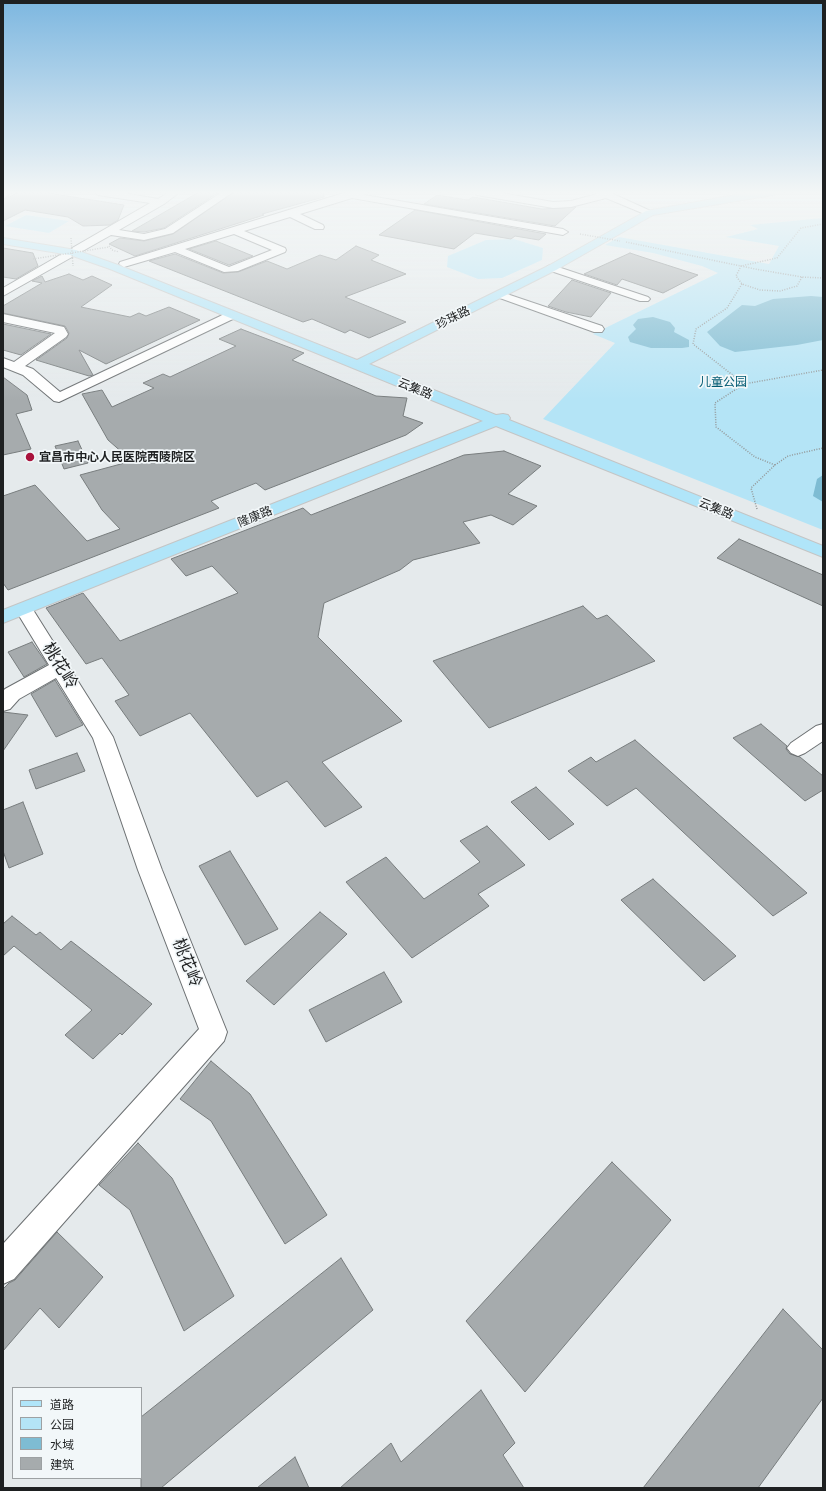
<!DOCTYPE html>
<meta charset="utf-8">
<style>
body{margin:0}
#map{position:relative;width:826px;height:1491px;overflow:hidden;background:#e5eaec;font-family:Inter,"Noto Sans SC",sans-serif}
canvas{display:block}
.frame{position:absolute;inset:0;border:4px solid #1e2021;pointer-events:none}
.legend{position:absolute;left:12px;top:1387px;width:130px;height:92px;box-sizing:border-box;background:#f2f7f9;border:1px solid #9da1a3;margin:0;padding:5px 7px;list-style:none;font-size:12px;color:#1e2021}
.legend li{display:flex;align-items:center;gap:8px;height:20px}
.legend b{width:20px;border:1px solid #9da1a3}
</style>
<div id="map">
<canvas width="826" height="1491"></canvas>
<div class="frame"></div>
<ul class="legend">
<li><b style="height:5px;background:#b0e5f9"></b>道路</li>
<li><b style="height:11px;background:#b4e4f6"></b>公园</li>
<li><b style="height:11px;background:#7ebcd3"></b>水域</li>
<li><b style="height:11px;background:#a6abad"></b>建筑</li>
</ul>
</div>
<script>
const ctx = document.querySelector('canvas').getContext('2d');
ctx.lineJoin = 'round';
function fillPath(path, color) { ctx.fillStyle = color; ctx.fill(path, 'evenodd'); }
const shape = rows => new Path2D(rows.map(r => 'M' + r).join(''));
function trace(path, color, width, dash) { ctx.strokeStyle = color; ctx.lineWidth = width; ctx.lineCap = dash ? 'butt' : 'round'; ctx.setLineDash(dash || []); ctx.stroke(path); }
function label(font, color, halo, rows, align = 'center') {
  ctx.font = font + ' Inter,"Noto Sans SC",sans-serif'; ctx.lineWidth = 3.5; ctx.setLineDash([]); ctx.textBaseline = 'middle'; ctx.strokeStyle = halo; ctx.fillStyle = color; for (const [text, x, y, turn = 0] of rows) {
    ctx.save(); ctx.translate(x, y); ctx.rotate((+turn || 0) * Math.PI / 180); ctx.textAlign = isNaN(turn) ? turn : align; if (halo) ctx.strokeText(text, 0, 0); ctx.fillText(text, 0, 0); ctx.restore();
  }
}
const green = shape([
 [26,215,69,221,49,233,5,226],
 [823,218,823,530,543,419,615,343,593,334,718,273,702,266,653,253,605,245,619,237,769,264,779,246,726,237,758,229,750,225],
 [514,239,543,248,542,260,502,278,478,279,447,267,448,256,486,240]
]);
const water = shape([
 [811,296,823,297,823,340,797,345,735,352,720,346,707,332,742,305,755,306,773,299],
 [653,317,670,322,675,328,674,332,689,340,689,347,682,348,651,348,630,342,628,337,636,329,633,325,638,319],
 [823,475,823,502,813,496,817,479]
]);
const building = shape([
 [19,192,42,192,124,205,118,220,110,225,83,226,68,217,25,210,3,221,3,200,19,192],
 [199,192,219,192,164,228,144,232,132,231,199,192],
 [234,192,324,192,324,197,262,214,264,215,135,256,109,244,120,238,144,241,173,234,234,192],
 [437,195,468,200,473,197,542,209,576,207,555,226,424,204,437,195],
 [415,210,546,234,539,240,515,236,511,239,475,233,454,249,379,235,415,210],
 [216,241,253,256,229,265,189,249,216,241],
 [356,246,379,255,371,260,406,274,345,297,406,322,369,338,350,330,345,333,312,319,303,322,149,261,175,254,223,273,238,272,267,261,287,269,320,255,336,260,356,246],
 [3,248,33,253,38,266,16,279,3,277,3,248],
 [630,253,645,258,698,275,663,293,622,279,617,285,584,274,630,253],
 [69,274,83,280,92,276,112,285,81,307,130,317,139,313,146,316,169,307,200,320,106,364,79,350,93,375,89,376,36,360,67,338,69,333,65,326,3,313,3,306,42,283,32,281,42,276,45,282,69,274],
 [572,280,611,293,591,317,566,312,548,306,572,280],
 [3,324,51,334,21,355,3,350,3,324],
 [241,329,304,353,292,360,376,396,407,398,403,416,423,423,406,435,265,490,256,483,211,501,219,508,8,590,3,583,3,496,35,485,87,541,120,529,102,510,80,475,132,461,108,440,82,394,102,390,112,407,154,388,143,383,163,374,170,377,236,346,219,339,241,329],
 [3,377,27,395,32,410,16,414,31,449,3,455,3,377],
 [78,441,88,463,64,469,55,446,78,441],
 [504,451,541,466,508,494,537,506,513,525,491,515,463,522,480,543,413,560,400,570,324,603,318,637,402,721,322,762,362,807,325,827,287,781,257,797,190,713,140,736,115,701,129,695,102,658,86,664,46,608,83,593,120,641,238,593,212,566,186,576,171,559,303,508,311,515,464,455,504,451],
 [739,539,823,575,823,606,717,558,739,539],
 [583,606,597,619,607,615,655,661,489,728,433,661,583,606],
 [32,642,47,664,24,677,8,652,32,642],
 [55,680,83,725,56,737,31,694,55,680],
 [3,712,28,715,3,751,3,712],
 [761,724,787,746,786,749,790,754,800,757,823,776,823,790,805,801,733,738,761,724],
 [635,740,807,893,773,916,636,788,607,806,568,771,591,757,596,762,635,740],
 [77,753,85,771,36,789,29,770,77,753],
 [536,787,574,824,549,840,511,802,536,787],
 [23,802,43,854,9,868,3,851,3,810,23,802],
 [487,826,525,865,478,894,489,906,412,958,346,882,386,857,424,899,480,862,460,841,487,826],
 [230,851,278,929,245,945,199,866,230,851],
 [653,879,736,956,704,981,621,900,653,879],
 [320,912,347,934,274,1005,246,981,320,912],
 [12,916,36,935,40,932,61,950,71,941,152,1004,122,1035,120,1033,93,1059,65,1035,92,1010,14,946,3,956,3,924,12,916],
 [384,972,402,1002,326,1042,309,1010,384,972],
 [211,1061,250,1094,327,1215,285,1244,211,1121,180,1099,211,1061],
 [138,1143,172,1178,234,1296,184,1331,130,1210,99,1185,138,1143],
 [612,1162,671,1220,525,1392,466,1321,612,1162],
 [57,1232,103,1277,59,1328,40,1308,3,1351,3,1289,9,1283,15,1280,57,1232],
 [341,1258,373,1310,161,1488,141,1488,141,1417,341,1258],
 [783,1309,823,1350,823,1398,758,1488,643,1488,783,1309],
 [481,1390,515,1443,503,1455,524,1488,340,1488,391,1443,401,1462,481,1390],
 [295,1457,309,1488,257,1488,295,1457]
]);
const path = shape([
 [626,242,755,269,802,277,823,278],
 [109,246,112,250,119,252],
 [802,277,797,286,780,291,760,290,742,284,736,276,741,266,777,258,801,228,823,224],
 [742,284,727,308,696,329,693,344,744,384],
 [775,465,755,457,716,427,715,403,744,384,823,370],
 [757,509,751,488,775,465,788,456,823,448]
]);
const minor = shape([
 [3,192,12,192,3,199,3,192],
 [94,192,118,192,158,199,169,192,180,192,164,204,119,230,144,234,165,229,222,192,233,192,173,233,144,240,111,235,3,296,3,288,150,203,98,195,94,192],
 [347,192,367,192,364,195,563,229,568,232,563,235,352,198,300,214,323,225,324,227,323,229,315,229,290,217,244,231,285,248,286,250,285,252,238,271,224,272,175,252,124,267,119,264,120,262,347,192],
 [234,234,272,250,229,267,185,249,234,234],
 [473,192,496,192,553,202,571,201,597,194,596,192,609,192,655,213,650,216,647,215,606,198,571,207,553,208,477,195,473,192],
 [552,265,648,297,650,299,648,301,640,301,548,270,546,268,548,266,552,265],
 [501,292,602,326,604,329,602,332,594,332,497,297,495,295,501,292],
 [231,311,237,315,235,318,59,402,54,401,23,375,3,367,3,358,14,362,55,333,3,322,3,314,64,327,68,334,66,337,25,366,33,369,60,392,231,311],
 [24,603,30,605,113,737,162,870,227,1032,224,1041,14,1279,3,1284,3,1244,199,1029,138,870,93,738,56,678,19,699,10,709,3,711,3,691,5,689,49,665,15,609,18,605,24,603],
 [823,724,823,741,805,753,798,756,791,753,787,748,791,743,816,726,823,724]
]);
const major = shape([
 [752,192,778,192,773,195,653,215,556,270,369,364,496,415,503,414,508,415,510,418,509,420,823,546,823,557,496,426,3,623,3,610,483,421,110,269,70,255,3,244,3,238,76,250,118,265,357,360,548,266,646,211,752,192]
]);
const pathBridge = shape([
 [580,234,620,241],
 [71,238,73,266],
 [33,259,109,247]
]);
const markers = [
 [30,457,5,"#a9123c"]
];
const farStreetnames = [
 ["珍珠路",453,318,-26],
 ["云集路",415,389,22],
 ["云集路",716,509,22],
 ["隆康路",255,517,-22]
];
const farParknames = [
 ["儿童公园",723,382]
];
const farPoinames = [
 ["宜昌市中心人民医院西陵院区",39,457]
];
const nearStreetnames = [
 ["桃花岭",60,666,58],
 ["桃花岭",187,963,68]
];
fillPath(green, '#b4e4f6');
fillPath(water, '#7ebcd3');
fillPath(building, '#a6abad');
trace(building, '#787d7e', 1);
trace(minor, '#6c7072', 2);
trace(major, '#c4c5c5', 2);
trace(path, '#939798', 1.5, [1, 1.5]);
fillPath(minor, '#fff');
fillPath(major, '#b0e5f9');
trace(pathBridge, '#939798', 1.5, [1, 1.5]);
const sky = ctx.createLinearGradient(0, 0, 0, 401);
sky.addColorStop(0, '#7db7e0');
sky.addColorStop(0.48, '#f3f6f6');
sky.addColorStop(1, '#f3f6f600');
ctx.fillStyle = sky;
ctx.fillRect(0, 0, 826, 401);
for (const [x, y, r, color] of markers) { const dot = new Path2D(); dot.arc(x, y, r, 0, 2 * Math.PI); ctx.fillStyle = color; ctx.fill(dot); trace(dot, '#f2f7f9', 1.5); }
label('12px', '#1e2021', '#f2f7f9', farStreetnames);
label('12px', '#015a72', '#f2f7f9', farParknames);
label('bold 12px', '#1e2021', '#f2f7f9', farPoinames, 'left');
label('17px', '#1e2021', '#f2f7f9', nearStreetnames);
</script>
